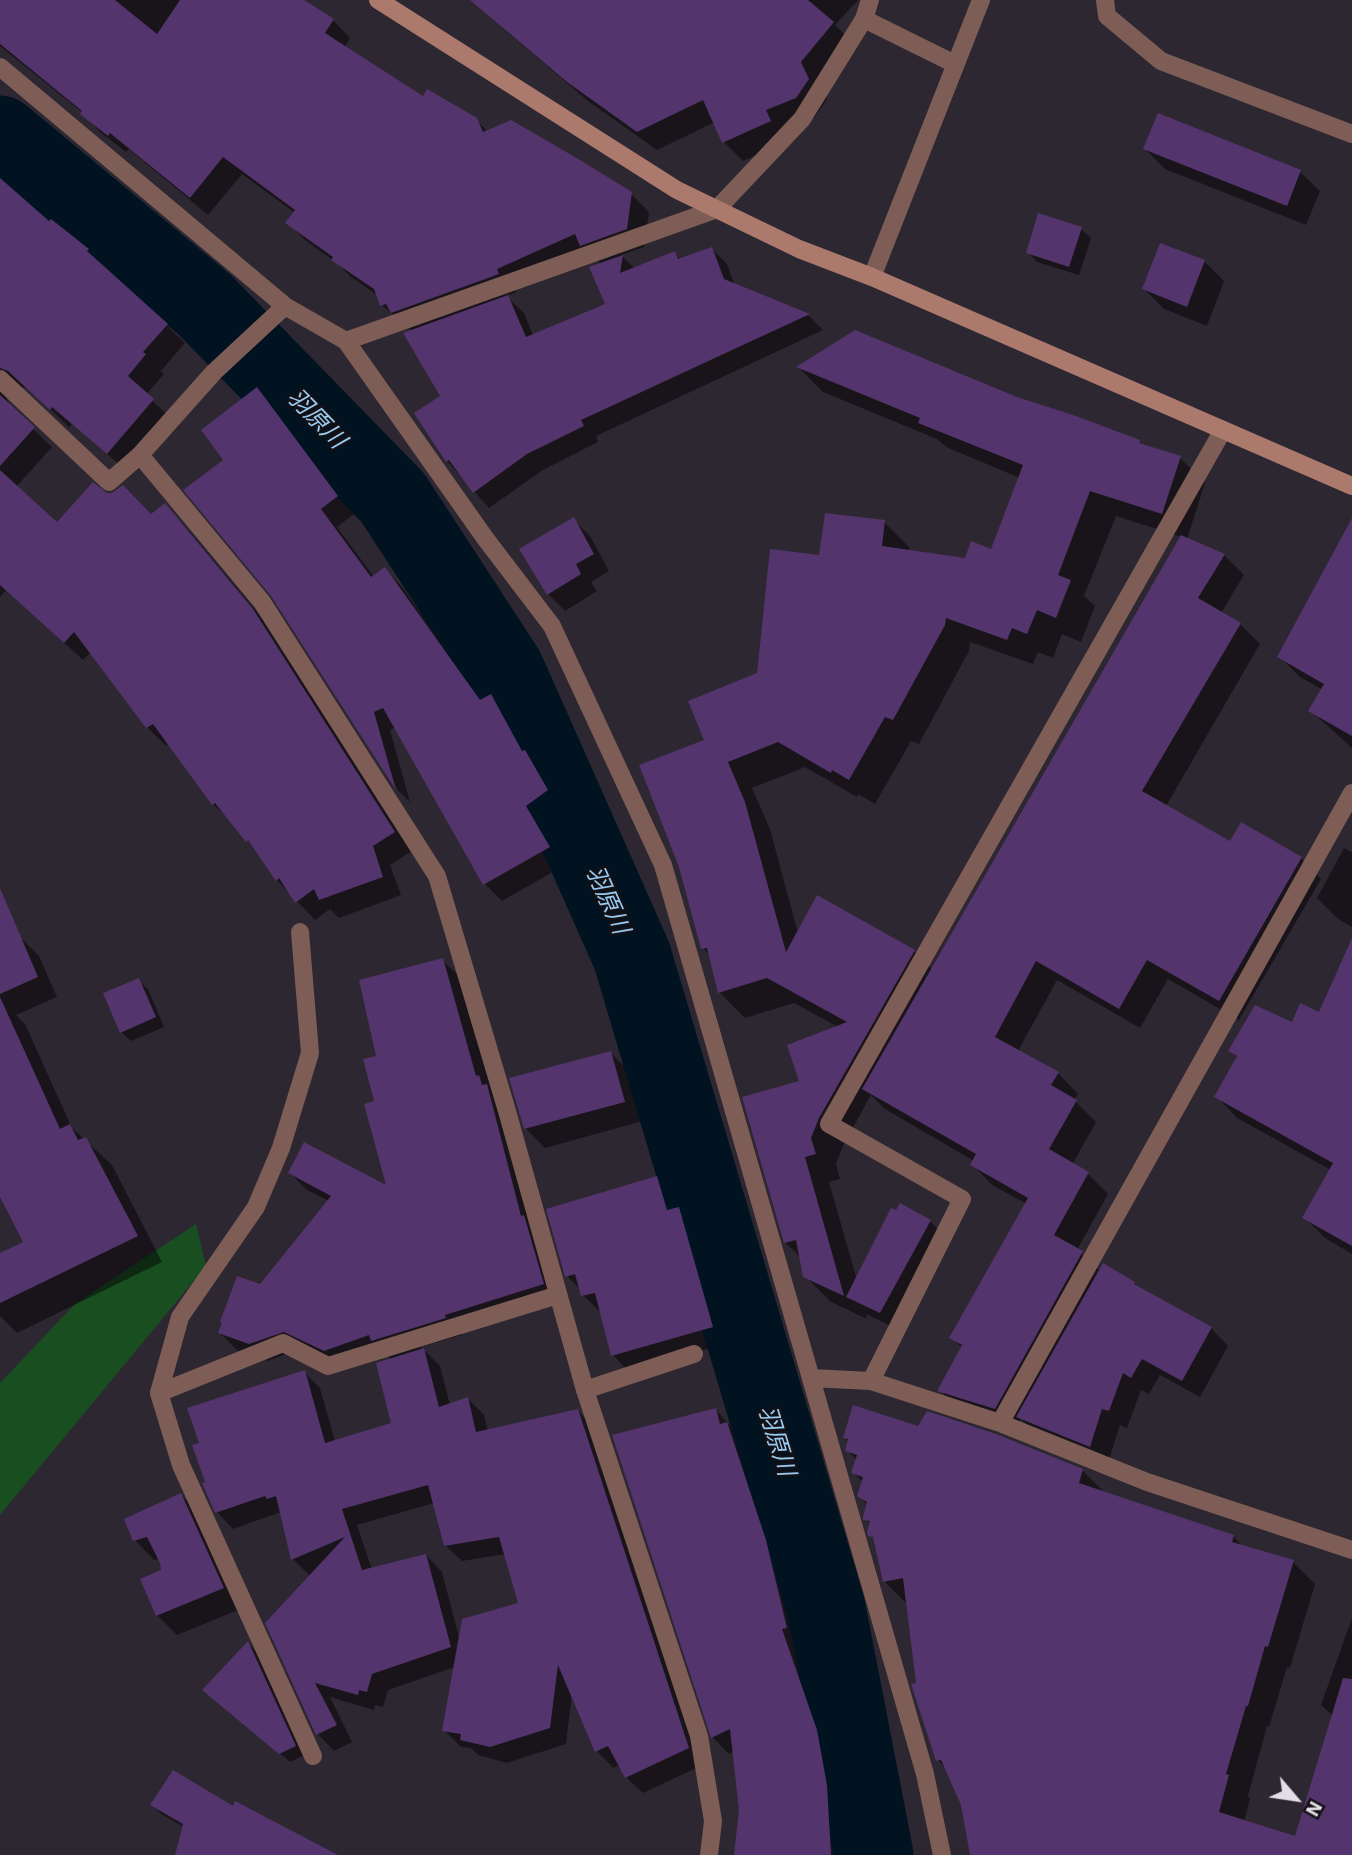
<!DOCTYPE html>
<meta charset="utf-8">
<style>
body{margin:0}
#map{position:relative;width:1352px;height:1855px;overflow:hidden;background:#2d2732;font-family:"IBM Plex Sans",sans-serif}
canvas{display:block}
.north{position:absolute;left:1261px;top:1764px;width:70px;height:70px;-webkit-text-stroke:5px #141116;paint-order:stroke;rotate:119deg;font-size:19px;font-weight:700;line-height:28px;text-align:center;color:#e2dee6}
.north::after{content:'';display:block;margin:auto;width:24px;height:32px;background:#e2dee6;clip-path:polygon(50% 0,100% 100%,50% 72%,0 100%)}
</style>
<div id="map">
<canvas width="1352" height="1855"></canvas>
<div class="north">N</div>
</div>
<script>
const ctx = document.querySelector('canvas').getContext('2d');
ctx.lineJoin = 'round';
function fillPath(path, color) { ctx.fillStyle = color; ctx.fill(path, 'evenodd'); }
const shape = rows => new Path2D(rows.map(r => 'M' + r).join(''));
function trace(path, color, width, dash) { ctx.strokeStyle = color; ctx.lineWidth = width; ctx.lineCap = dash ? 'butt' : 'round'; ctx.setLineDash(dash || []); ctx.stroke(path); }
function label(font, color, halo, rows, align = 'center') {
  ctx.font = font + ' "IBM Plex Sans","Noto Sans JP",sans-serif'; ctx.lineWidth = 5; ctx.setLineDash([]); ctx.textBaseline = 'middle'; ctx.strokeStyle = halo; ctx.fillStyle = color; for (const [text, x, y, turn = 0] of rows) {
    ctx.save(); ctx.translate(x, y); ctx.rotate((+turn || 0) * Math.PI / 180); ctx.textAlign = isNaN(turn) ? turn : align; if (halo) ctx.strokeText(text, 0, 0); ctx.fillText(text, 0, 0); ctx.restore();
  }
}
const green = shape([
 [196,1224,206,1266,0,1515,0,1383,75,1304]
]);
const shadow = shape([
 [0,0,300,0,333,20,350,38,344,48,424,98,476,120,488,132,631,194,649,212,644,247,621,255,635,269,674,253,681,260,712,249,727,264,735,286,809,316,823,330,596,436,598,442,543,470,489,508,447,461,442,397,412,331,382,305,378,296,351,277,338,264,305,240,288,223,295,213,242,174,208,215,129,149,126,152,100,132,83,113,0,46],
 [590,253,601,264,607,305,533,335,524,313,506,296,516,292,514,287],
 [488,0,858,0,835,25,852,42,820,82,827,99,815,117,784,129,789,140,743,161,724,142,715,122,657,150,588,101,504,29,484,10],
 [1145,149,1300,172,1320,191,1306,225,1165,169],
 [0,181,49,224,88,250,185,343,161,371,164,374,146,395,171,418,127,471,72,424,69,427,28,388,17,386,6,396,9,406,52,447,16,487,57,525,106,495,151,516,165,506,183,524,271,629,412,851,390,865,401,895,339,918,330,909,315,920,277,880,259,853,232,822,213,804,169,743,166,746,147,727,91,652,83,660,6,590,0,597],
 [1081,229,1091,238,1079,275,1037,262,1028,252],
 [1204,261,1224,281,1207,326,1164,309,1144,289],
 [799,368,1016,398,1180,458,1205,483,1187,539,1224,555,1244,575,1221,613,1240,624,1260,644,1166,806,1231,844,1301,858,1321,879,1239,1020,1168,979,1140,1028,1057,980,1018,1051,1058,1073,1078,1094,1074,1100,1096,1122,1072,1165,1088,1174,1108,1194,1077,1250,1100,1271,1134,1283,1140,1289,1211,1328,1228,1346,1200,1397,1160,1375,1149,1394,1141,1390,1127,1428,1120,1425,1108,1463,1036,1434,1021,1419,1015,1429,960,1411,940,1390,962,1348,951,1337,1027,1204,992,1185,972,1164,974,1161,885,1109,871,1095,844,1144,836,1164,840,1179,829,1182,857,1280,930,1221,947,1238,897,1329,866,1314,867,1319,831,1302,805,1276,801,1258,785,1242,801,1082,838,1027,794,1003,745,1018,719,992,710,955,703,948,706,741,759,674,821,557,884,522,909,547,909,552,966,560,992,551,1020,478,946,447,937,439,823,392],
 [1116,516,1182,537,933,970,914,951,798,933,770,829,752,788,805,767,857,797,858,794,875,804,911,741,919,744,969,651,970,642,1033,664,1038,652,1053,658,1062,634,1081,642,1095,606,1084,596],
 [257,389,274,406,354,514,337,527,374,577,385,569,402,587,483,700,491,696,508,714,535,762,542,769,564,807,542,824,565,865,502,901,485,884,396,727,390,730,410,802,397,789,273,595,225,461],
 [573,519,590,536,609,571,591,582,597,591,565,611,548,594],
 [1352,561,1352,748,1311,711,1323,690,1300,677,1279,656],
 [1344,848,1352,852,1352,927,1338,919,1317,898],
 [0,926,20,937,39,956,57,997,16,1015,25,1024,72,1128,112,1165,162,1262,17,1333,0,1316,0,1255,25,1243,0,1193],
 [1352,942,1352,1254,1325,1238,1304,1217,1331,1170,1237,1118,1217,1097,1238,1058,1230,1051,1319,1014],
 [442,960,460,977,492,1090,504,1103,560,1301,461,1332,462,1335,421,1347,440,1366,450,1405,468,1399,484,1415,488,1432,578,1411,594,1428,705,1764,643,1793,626,1777,620,1765,613,1768,597,1751,572,1693,566,1744,507,1763,478,1755,471,1748,461,1747,444,1730,455,1667,388,1690,383,1707,375,1705,374,1710,330,1697,352,1742,334,1751,318,1734,267,1623,311,1577,293,1559,281,1512,233,1529,217,1512,207,1482,201,1444,304,1372,320,1388,335,1441,394,1424,392,1360,385,1353,343,1368,302,1348,267,1361,237,1350,220,1333,329,1201,307,1190,290,1173,389,1188,376,1102,378,1057],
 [434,1503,445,1545,462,1561,506,1554,520,1604,460,1641,442,1572,426,1555,372,1570,357,1525],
 [138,980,148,989,164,1027,131,1041,121,1032],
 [611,1053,631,1073,643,1121,545,1148,525,1128],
 [657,1178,673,1195,677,1209,695,1225,728,1343,629,1372,613,1355,602,1312,600,1312,583,1295,582,1291,567,1276],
 [716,1410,744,1441,783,1558,803,1645,798,1646,834,1751,844,1804,847,1855,736,1855,741,1810,734,1752,729,1754,712,1737],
 [919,1428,1082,1470,1104,1492,1233,1536,1244,1548,1293,1562,1315,1584,1290,1668,1287,1667,1269,1727,1267,1726,1248,1796,1250,1799,1244,1822,1296,1839,1334,1717,1321,1705,1352,1618,1352,1855,972,1855,963,1804,948,1771,938,1760,918,1685,906,1603,884,1581,876,1541,870,1535,871,1524,865,1519,868,1505,859,1496,863,1482,853,1472,857,1460,847,1450,849,1442,844,1437],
 [181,1495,200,1515,243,1608,177,1635,157,1615,164,1571,159,1559,154,1560,135,1540],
 [248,1643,257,1652,304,1755,290,1762,204,1690],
 [173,1773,223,1855,176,1855,184,1827,161,1814,152,1805]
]);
const river = shape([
 [0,135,205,305,393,498,505,670,632,956,826,1608,874,1855]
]);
const building = shape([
 [0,0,115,0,157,34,180,0,304,0,334,19,325,33,423,96,427,89,477,118,483,132,511,120,580,160,632,192,627,229,580,246,575,234,497,269,499,274,391,313,386,304,380,306,374,289,331,260,333,257,285,223,295,210,223,157,190,198,110,133,108,136,80,114,82,111,0,44],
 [470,0,808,0,834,22,801,62,809,79,796,98,766,110,771,121,722,143,703,100,637,132,567,82],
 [1158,113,1301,170,1287,206,1143,149],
 [0,178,49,221,51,219,89,249,87,251,168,324,143,352,146,354,128,376,154,399,107,454,52,407,50,410,8,371,0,368],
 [1038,213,1082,227,1069,267,1026,253],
 [1160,243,1205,260,1187,307,1142,289],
 [712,247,724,279,810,314,581,420,584,426,527,454,473,493,449,460,446,462,414,413,440,396,403,333,508,295,526,337,605,304,589,267,623,255,620,273,675,251,678,259],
 [855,330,1017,397,1076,416,1140,440,1139,443,1181,456,1162,514,1090,491,1058,575,1071,580,1056,618,1037,610,1027,634,1012,628,1007,640,946,618,945,625,893,720,885,717,849,780,832,770,831,773,778,742,728,762,745,802,786,952,817,895,915,950,819,1118,811,1138,816,1154,805,1157,844,1296,803,1277,796,1240,784,1243,742,1097,799,1081,787,1045,847,1022,767,978,718,993,707,948,701,949,679,867,639,765,704,740,688,701,757,673,770,549,819,555,825,513,885,520,882,546,965,558,971,541,991,549,1023,465,918,423,920,418,796,367],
 [257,387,338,496,321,509,371,577,385,567,480,700,491,694,522,751,525,750,548,790,526,806,550,847,483,885,383,708,374,712,396,790,271,596,183,490,223,460,201,430],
 [0,395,35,427,0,466],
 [0,470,57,522,93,482,107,493,112,493,123,485,151,514,165,503,253,609,395,832,373,846,383,877,319,900,314,889,295,903,279,878,276,881,248,840,246,842,215,803,212,805,153,724,146,728,74,632,64,643,0,585],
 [574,517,594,554,576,564,581,574,547,595,519,549],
 [1352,518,1352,736,1308,711,1324,684,1277,657],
 [1181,535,1225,554,1198,598,1241,623,1142,791,1230,841,1241,822,1302,857,1219,1001,1147,960,1119,1009,1036,961,995,1037,1059,1072,1051,1085,1077,1100,1049,1149,1089,1172,1054,1235,1083,1251,995,1409,937,1391,962,1345,949,1338,1028,1198,970,1165,976,1154,862,1089],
 [0,888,38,977,0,994],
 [1352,938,1352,1246,1302,1218,1333,1163,1214,1097,1237,1056,1228,1051,1255,1005,1292,1022,1300,1003,1319,1012],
 [443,958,476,1076,479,1075,482,1085,487,1084,521,1216,524,1215,544,1284,445,1315,446,1318,371,1341,369,1335,324,1351,284,1332,249,1344,218,1333,222,1322,220,1322,237,1276,260,1284,331,1196,288,1173,304,1142,386,1185,364,1104,374,1101,363,1059,376,1056,359,980],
 [139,978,156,1017,120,1033,103,993],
 [0,997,60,1129,70,1124,78,1140,86,1137,138,1236,0,1303,0,1253,23,1242,0,1197],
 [611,1051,625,1102,524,1129,509,1078],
 [657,1176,667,1210,679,1207,713,1327,611,1356,595,1293,581,1296,575,1274,565,1277,546,1209],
 [900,1203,931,1220,880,1313,846,1297,891,1208,896,1210],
 [1103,1263,1135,1282,1134,1284,1212,1327,1182,1381,1142,1359,1131,1378,1123,1373,1109,1411,1102,1409,1090,1447,1016,1417],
 [424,1348,439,1407,468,1397,476,1432,578,1409,689,1748,625,1778,608,1746,595,1752,558,1665,550,1728,490,1747,460,1740,461,1734,442,1731,462,1619,518,1603,499,1537,444,1546,428,1485,342,1509,362,1570,426,1554,451,1647,372,1674,367,1692,359,1690,358,1695,315,1683,337,1725,316,1735,265,1623,345,1537,291,1560,276,1496,267,1499,265,1496,215,1513,202,1483,205,1482,192,1445,199,1443,187,1408,305,1370,325,1443,391,1423,376,1363],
 [853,1405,918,1426,927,1411,996,1434,1083,1469,1079,1483,1234,1535,1232,1542,1294,1560,1268,1647,1265,1646,1248,1706,1246,1706,1226,1774,1229,1775,1219,1812,1295,1836,1343,1678,1352,1679,1352,1855,970,1855,961,1805,941,1760,936,1761,911,1684,916,1683,903,1578,883,1582,873,1537,868,1536,867,1532,870,1521,863,1520,863,1517,867,1502,857,1496,863,1477,851,1473,857,1455,845,1451,848,1439,843,1438],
 [716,1408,720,1424,727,1422,766,1540,787,1628,782,1629,817,1730,827,1785,831,1855,734,1855,739,1810,730,1729,711,1738,612,1435],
 [181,1493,224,1588,156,1616,140,1579,161,1570,160,1563,147,1537,133,1541,124,1519],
 [248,1641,296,1746,279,1754,202,1690],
 [173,1770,233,1806,235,1801,338,1855,175,1855,183,1824,150,1805]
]);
const lane = shape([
 [1105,0,1107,16,1161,61,1352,134],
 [585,1390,694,1354]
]);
const street = shape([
 [870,0,864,19,802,119,717,209,346,341,485,538,552,626,663,865,925,1774,942,1855],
 [864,19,955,64],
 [0,67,285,306,346,341],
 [872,277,981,0],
 [0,379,109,482,140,455,214,372,285,306],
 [140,455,262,602,437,876,507,1111,585,1390,699,1736,713,1821,709,1855],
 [300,932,310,1053,281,1148,256,1207,180,1317,159,1393,181,1465,313,1756],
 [811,1378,871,1381,1000,1423,1147,1482,1352,1550],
 [871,1381,962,1199,829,1124,1223,430],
 [159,1393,283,1343,328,1366,558,1295],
 [1000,1423,1352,793]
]);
const secondary = shape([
 [378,0,677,190,799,249,872,277,1352,486]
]);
const waterNames = [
 ["羽原川",316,419,46],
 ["羽原川",607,900,66],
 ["羽原川",776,1441,73]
];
fillPath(green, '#194e20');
fillPath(shadow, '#0007');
trace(river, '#011321', 79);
fillPath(building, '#54346c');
trace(lane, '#7d5d55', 18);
trace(street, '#7d5d55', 18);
trace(secondary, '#ac796d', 18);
label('italic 24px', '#97cbf1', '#141116', waterNames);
</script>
